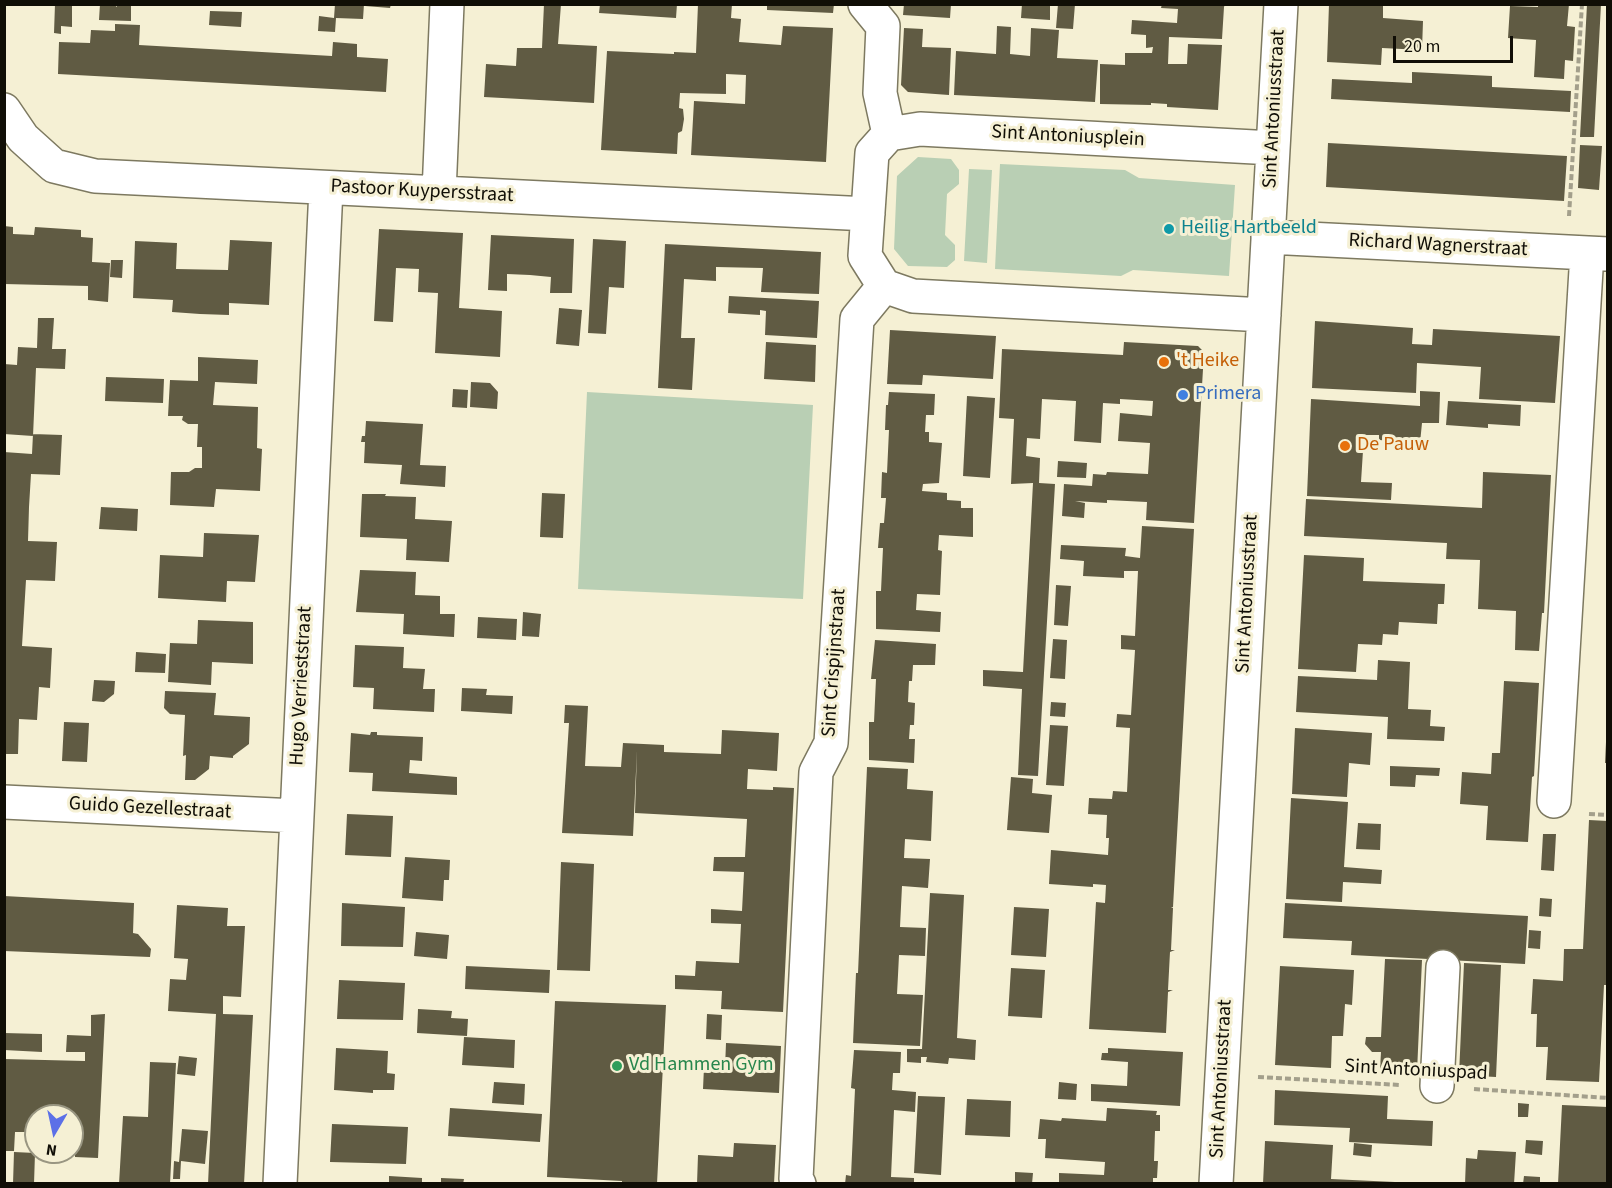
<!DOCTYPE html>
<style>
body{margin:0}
#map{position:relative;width:1612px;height:1188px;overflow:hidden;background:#f5f0d4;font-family:"Source Sans 3",sans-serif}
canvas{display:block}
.frame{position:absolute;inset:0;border:6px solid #100e06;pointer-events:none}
.north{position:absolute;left:24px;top:1104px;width:60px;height:60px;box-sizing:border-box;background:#f5f0d4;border:2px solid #999682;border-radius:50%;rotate:189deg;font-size:16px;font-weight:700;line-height:24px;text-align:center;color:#100e06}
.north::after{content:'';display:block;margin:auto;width:21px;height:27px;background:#5c70e7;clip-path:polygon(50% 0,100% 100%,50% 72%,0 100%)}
.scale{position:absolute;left:1393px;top:36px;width:120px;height:27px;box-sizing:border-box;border:3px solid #100e06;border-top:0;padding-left:8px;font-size:18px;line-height:21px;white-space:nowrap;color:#100e06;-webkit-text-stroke:4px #f5f0d4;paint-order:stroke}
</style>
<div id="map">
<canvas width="1612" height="1188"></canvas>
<div class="frame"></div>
<div class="north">N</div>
<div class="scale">20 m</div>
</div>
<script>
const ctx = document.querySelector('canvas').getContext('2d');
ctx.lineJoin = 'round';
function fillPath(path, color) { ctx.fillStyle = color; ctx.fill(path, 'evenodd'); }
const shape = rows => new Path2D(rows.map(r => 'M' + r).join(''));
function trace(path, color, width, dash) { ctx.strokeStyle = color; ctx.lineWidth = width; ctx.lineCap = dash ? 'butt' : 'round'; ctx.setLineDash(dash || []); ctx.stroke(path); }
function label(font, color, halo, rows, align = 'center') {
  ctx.font = font + ' "Source Sans 3",sans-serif'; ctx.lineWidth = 6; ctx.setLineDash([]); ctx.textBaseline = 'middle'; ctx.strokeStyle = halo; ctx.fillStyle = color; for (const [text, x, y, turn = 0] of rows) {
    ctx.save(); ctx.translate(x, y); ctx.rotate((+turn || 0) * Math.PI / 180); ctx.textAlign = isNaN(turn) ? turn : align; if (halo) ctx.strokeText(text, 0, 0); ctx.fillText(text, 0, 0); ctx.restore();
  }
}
const green = shape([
 [918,157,951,159,959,170,959,184,947,194,945,235,955,245,955,260,947,267,908,266,894,249,897,176],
 [1000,164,1125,170,1139,178,1235,185,1229,276,1133,270,1121,276,995,269],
 [969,169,992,170,987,263,964,261],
 [587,392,813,405,803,599,578,589]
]);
const building = shape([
 [55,4,72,4,72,27,61,26,61,34,54,33],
 [100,4,113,4,117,7,117,4,131,4,131,21,99,20],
 [335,4,364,4,363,19,336,18,335,32,318,31,319,16,334,18],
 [365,4,391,4,390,8,365,6],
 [544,4,561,4,558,44,597,46,594,103,484,97,486,64,516,66,517,48,542,48],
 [600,4,677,4,676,18,599,13],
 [698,4,732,4,731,18,741,19,739,42,781,45,783,26,833,28,826,162,691,155,694,101,745,104,746,75,726,74,726,94,680,93,679,108,683,109,684,119,682,131,678,133,677,154,601,150,607,51,674,54,674,52,696,53],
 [767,4,834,4,833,13,767,10],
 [904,4,951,4,950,18,903,15],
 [1022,4,1050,4,1050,20,1021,18],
 [1058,4,1075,4,1073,29,1056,28],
 [1162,4,1225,4,1224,7,1222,39,1169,37,1168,64,1187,64,1188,44,1222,45,1218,110,1167,107,1167,104,1151,103,1151,105,1100,104,1100,64,1125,65,1125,53,1152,53,1153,47,1146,48,1146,35,1131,34,1132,20,1177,23,1178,9,1161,8],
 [1329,4,1383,4,1383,18,1423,21,1422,50,1382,48,1381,65,1327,62],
 [1538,4,1569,4,1567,26,1575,27,1573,61,1565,60,1564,79,1534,77,1536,40,1508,38,1510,6,1538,7],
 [1587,4,1601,4,1594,137,1580,137],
 [210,11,242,12,241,27,209,25],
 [115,24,140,25,139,45,332,56,333,42,357,44,357,57,388,59,386,92,58,74,59,42,90,43,91,30,115,31],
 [997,26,1011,27,1010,54,1030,56,1031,28,1059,30,1057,58,1098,60,1095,102,954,95,956,51,996,54],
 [904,28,923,29,922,47,951,48,949,95,908,92,901,85],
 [1412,72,1492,76,1492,87,1571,91,1570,112,1331,99,1332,79,1412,83],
 [1328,143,1567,156,1564,201,1326,187],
 [1580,145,1602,146,1599,190,1578,188],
 [4,226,13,227,13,234,34,235,35,227,81,230,81,237,93,238,92,262,110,263,108,302,88,300,88,286,4,284],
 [379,229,463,233,459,308,502,311,500,357,435,353,438,293,418,292,419,269,396,268,393,322,374,321],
 [491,235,574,239,572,293,550,293,551,277,530,275,507,274,507,291,488,290],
 [593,239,626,241,624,288,609,287,606,334,588,333],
 [230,240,272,242,269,305,229,303,229,315,200,314,172,312,173,300,133,298,135,241,177,243,176,269,228,270],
 [665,244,821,252,819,294,761,292,763,268,716,267,716,281,684,279,681,338,695,338,692,390,658,388],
 [111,260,123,260,122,278,110,277],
 [729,296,819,301,817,338,765,335,766,311,760,310,760,315,728,313],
 [559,308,582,310,579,346,556,344],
 [38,318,54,318,52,349,66,349,65,369,36,368,33,436,4,434,4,364,17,365,18,347,37,348],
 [1315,321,1413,328,1412,344,1432,345,1433,329,1560,336,1555,403,1479,399,1481,367,1417,363,1416,393,1312,388],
 [890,330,996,336,993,379,923,375,922,385,887,384],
 [766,342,816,345,815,382,764,379],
 [1124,342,1198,346,1204,352,1194,523,1146,520,1147,502,1107,500,1107,503,1075,501,1085,503,1084,518,1062,516,1064,484,1092,486,1093,474,1106,475,1107,472,1148,474,1150,443,1118,441,1120,413,1152,416,1153,401,1120,399,1120,404,1103,403,1101,443,1074,441,1076,401,1042,399,1040,439,1027,438,1026,456,1040,458,1039,483,1055,484,1038,776,1018,775,1022,689,983,686,983,670,1023,672,1033,483,1011,484,1014,419,999,418,1002,349,1123,355],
 [198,357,258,360,257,384,215,382,213,405,258,407,257,448,262,449,260,491,216,489,214,507,170,505,171,472,189,472,195,468,202,468,202,447,197,447,198,424,188,424,182,420,183,416,168,416,170,380,198,381],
 [106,377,164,379,163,403,105,401],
 [471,382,490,383,498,392,497,409,470,407],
 [453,389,468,390,467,408,452,407],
 [1420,391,1440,392,1439,423,1422,423,1420,443,1379,440,1379,435,1364,435,1361,482,1392,483,1391,500,1307,496,1311,399,1420,406],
 [889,392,935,394,934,415,926,415,925,432,929,432,929,442,942,443,939,483,923,484,922,491,947,493,947,500,961,501,961,508,973,508,973,537,939,535,938,550,942,551,940,595,917,594,916,610,941,612,940,632,876,629,876,591,881,591,883,548,878,548,880,523,884,523,886,498,881,498,882,472,887,473,889,430,885,430,886,405,888,405],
 [967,396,995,398,990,478,963,476],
 [1448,401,1521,405,1520,426,1488,424,1488,428,1446,425],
 [366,421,423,424,420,465,446,466,445,487,400,484,402,465,364,463,365,442,361,442,362,436,365,436],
 [33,434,62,435,60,475,31,474,29,507,28,541,57,542,55,581,26,580,22,646,52,648,50,688,39,687,37,720,19,719,18,754,4,754,4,452,32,454],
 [1058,461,1087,463,1086,478,1057,477],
 [1483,472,1551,475,1544,613,1542,613,1539,651,1515,650,1516,611,1478,609,1480,560,1446,559,1447,543,1304,536,1306,499,1482,508],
 [542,493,565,494,563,538,540,537],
 [362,494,386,494,385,496,416,497,415,519,452,521,449,562,406,560,407,539,360,537],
 [101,507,138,509,137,531,99,529],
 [1142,526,1194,529,1173,907,1171,907,1173,908,1171,950,1175,950,1170,952,1168,990,1173,990,1168,992,1166,1033,1089,1029,1096,902,1105,903,1106,885,1093,884,1093,887,1049,884,1051,850,1108,855,1109,838,1106,838,1107,815,1088,814,1089,798,1112,799,1113,791,1127,792,1130,728,1116,727,1117,714,1131,715,1135,650,1121,649,1121,635,1135,636,1138,571,1124,571,1124,578,1083,576,1084,561,1060,559,1061,545,1126,548,1125,556,1140,558],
 [204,533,259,535,255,582,227,581,226,602,158,598,160,555,203,557],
 [1304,555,1364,558,1363,581,1445,584,1444,604,1438,604,1437,624,1399,622,1398,635,1383,634,1382,645,1358,644,1356,672,1298,669],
 [360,570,416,572,415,595,440,596,440,614,455,614,454,637,403,634,404,614,356,612],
 [1056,585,1071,586,1068,626,1054,625],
 [523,612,541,614,539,637,522,636],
 [478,617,517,619,516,640,477,638],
 [198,620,253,622,253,664,212,662,211,685,168,682,170,643,197,644],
 [1053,639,1067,640,1065,679,1050,678],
 [875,640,936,644,935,665,913,665,912,681,909,681,908,702,915,703,914,725,910,725,909,739,915,739,914,763,869,760,869,722,874,722,876,679,871,679],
 [355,645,404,647,403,668,425,669,423,689,435,689,434,712,373,709,374,688,353,687],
 [136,652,166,654,165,673,135,672],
 [1378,660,1410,662,1408,709,1431,710,1430,726,1445,727,1444,741,1387,739,1388,717,1296,712,1298,676,1377,680],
 [94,680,115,681,114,694,104,702,92,701],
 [1504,681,1539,683,1534,776,1532,777,1528,842,1486,840,1488,806,1460,804,1462,772,1491,774,1492,753,1500,753],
 [462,688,487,689,486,695,513,696,512,714,461,711],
 [165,691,216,693,214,715,250,717,249,744,233,756,233,758,210,756,209,769,195,780,185,780,186,755,183,756,185,715,170,714,164,708],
 [1051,702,1066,703,1065,717,1050,716],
 [565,705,588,706,585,766,621,767,623,743,664,745,664,752,721,754,722,730,779,733,777,771,748,769,747,789,773,790,773,787,794,788,783,1012,721,1009,722,991,675,989,675,975,695,976,696,961,739,963,741,924,711,923,711,909,742,911,744,872,713,871,714,857,745,857,747,819,635,813,637,750,633,836,562,833,569,723,564,723],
 [64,722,89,723,87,762,62,761],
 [1050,725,1068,726,1064,786,1046,785],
 [1295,728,1372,733,1370,765,1349,763,1347,797,1292,794],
 [371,732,377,732,377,735,423,737,422,761,410,760,409,773,457,777,457,795,372,791,373,773,349,772,351,733,370,735],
 [1606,742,1608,742,1608,763,1605,763],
 [1390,766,1440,768,1439,776,1416,775,1415,787,1390,786],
 [867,767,908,769,907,789,933,791,931,841,905,839,904,858,930,859,928,888,902,886,900,927,926,928,925,956,899,955,898,975,897,994,923,995,920,1046,853,1043,856,973,858,973],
 [1011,777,1033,779,1032,793,1052,795,1049,833,1007,830],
 [1291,798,1348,802,1344,867,1382,870,1381,884,1343,882,1342,902,1286,899],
 [347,814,393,816,391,857,345,855],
 [1589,820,1608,821,1608,985,1604,985,1599,1082,1546,1080,1548,1047,1536,1047,1537,1014,1531,1014,1533,979,1563,981,1564,949,1583,949],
 [1358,823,1381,824,1380,850,1356,849],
 [1543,834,1556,834,1554,871,1541,870],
 [405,857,450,860,449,880,444,880,443,901,402,898],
 [561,862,594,864,590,971,557,970],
 [930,893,964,895,957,1038,976,1040,975,1060,949,1058,948,1064,926,1062,927,1057,921,1057,921,1063,907,1062,907,1049,922,1049],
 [4,896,134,903,133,933,138,934,151,949,150,957,4,951],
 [1540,898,1552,899,1551,917,1539,916],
 [342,903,405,907,403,947,341,946],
 [1285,903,1528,916,1525,964,1351,955,1352,941,1283,938],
 [177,905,228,908,227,926,245,926,241,997,223,996,223,1014,253,1015,244,1184,208,1184,216,1014,168,1011,170,979,186,980,188,959,174,958],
 [1014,907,1049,909,1046,957,1011,955],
 [1529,930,1541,931,1540,949,1528,948],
 [416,932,449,935,447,959,414,956],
 [1385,959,1422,960,1417,1072,1380,1070,1381,1052,1372,1052,1365,1044,1366,1037,1381,1037],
 [1464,963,1501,965,1496,1077,1459,1075],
 [466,966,550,970,549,993,465,989],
 [1280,966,1354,970,1352,1005,1345,1004,1343,1036,1332,1036,1331,1068,1275,1065],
 [1011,968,1045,970,1042,1018,1008,1016],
 [339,980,405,983,403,1020,337,1019],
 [555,1001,666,1005,657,1184,622,1184,622,1181,547,1177],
 [418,1009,452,1011,451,1018,468,1019,467,1036,417,1033],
 [105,1014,98,1158,75,1157,75,1134,72,1134,72,1116,36,1116,36,1132,15,1132,14,1151,4,1151,4,1059,85,1061,85,1052,66,1052,67,1035,91,1036,91,1015],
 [707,1014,722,1015,721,1040,706,1039],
 [4,1033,42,1034,42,1052,4,1050],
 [464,1037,515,1040,514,1068,462,1065],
 [726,1043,781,1046,779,1093,703,1089,704,1067,725,1068],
 [336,1048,388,1051,387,1073,395,1074,394,1090,373,1090,373,1093,334,1090],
 [1108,1048,1183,1052,1180,1106,1091,1101,1091,1084,1127,1086,1128,1062,1101,1060,1102,1053,1108,1053],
 [854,1050,901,1052,900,1073,893,1073,892,1090,916,1092,915,1112,894,1110,891,1177,914,1178,914,1184,845,1184,846,1175,851,1176,855,1089,851,1088],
 [179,1056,197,1058,195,1076,177,1074],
 [150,1062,176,1063,170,1184,119,1184,123,1116,148,1117],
 [494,1082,525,1084,524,1105,492,1103],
 [1059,1082,1077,1084,1076,1100,1058,1099],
 [1275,1090,1388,1096,1387,1119,1433,1121,1432,1146,1349,1142,1350,1128,1274,1125],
 [918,1096,945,1097,941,1175,914,1173],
 [967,1099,1011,1101,1010,1137,965,1135],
 [1518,1103,1529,1104,1528,1117,1518,1117],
 [1562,1105,1608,1107,1608,1184,1558,1184],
 [450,1108,542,1114,540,1142,448,1136],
 [1107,1108,1157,1111,1156,1115,1160,1115,1160,1131,1155,1131,1154,1161,1158,1161,1157,1178,1153,1178,1153,1184,1059,1184,1059,1173,1104,1175,1105,1162,1045,1158,1046,1139,1038,1139,1040,1119,1061,1121,1062,1118,1106,1121],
 [332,1124,408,1127,406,1164,330,1162],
 [182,1129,208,1131,205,1164,181,1161,180,1179,173,1179,174,1161,179,1162],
 [1526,1140,1543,1141,1542,1155,1525,1153],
 [1265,1141,1333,1145,1331,1179,1395,1182,1395,1184,1263,1184],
 [734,1143,776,1145,774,1184,697,1184,698,1155,733,1157],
 [1354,1143,1372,1145,1371,1157,1353,1155],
 [1478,1150,1516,1152,1514,1184,1465,1184,1466,1158,1477,1159],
 [14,1152,35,1153,34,1184,13,1184],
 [1015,1172,1033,1173,1032,1184,1015,1184],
 [389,1176,422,1178,422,1184,389,1184],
 [1524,1176,1540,1177,1540,1184,1523,1184],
 [441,1178,464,1179,463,1184,441,1184]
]);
const path = shape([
 [1569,216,1582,4],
 [1589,814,1608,815],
 [1258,1077,1400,1085],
 [1474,1089,1608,1098]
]);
const minor = shape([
 [865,4,883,26,880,93,889,134],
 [4,110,23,138,54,166,95,176,868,214],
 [439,193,447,4],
 [1268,237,1608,254],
 [884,286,865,256,872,153,889,134,920,129,1273,148],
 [884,286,913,296,1264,315],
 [1554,801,1587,253],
 [4,802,296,816],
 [1437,1086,1443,967],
 [280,1184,326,188],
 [799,1184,796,1179,816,772,831,743,857,319,884,286],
 [1216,1184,1281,4]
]);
const markers = [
 [1169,229,6,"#0f9aa8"],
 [1164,362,6,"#e8710a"],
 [1183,395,6,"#3f7fe0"],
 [1345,446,6,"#e8710a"],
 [617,1066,6,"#2e9e5b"]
];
const streetNames = [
 ["Sint Antoniusstraat",1275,109,-87],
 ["Sint Antoniusplein",1068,137,3],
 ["Pastoor Kuypersstraat",422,192,3],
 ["Richard Wagnerstraat",1438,246,3],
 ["Sint Antoniusstraat",1248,594,-87],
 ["Sint Crispijnstraat",835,663,-86],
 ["Hugo Verrieststraat",302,686,-87],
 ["Guido Gezellestraat",150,809,3],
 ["Sint Antoniuspad",1416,1071,3],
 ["Sint Antoniusstraat",1222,1079,-87]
];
const cultureNames = [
 ["Heilig Hartbeeld",1181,229]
];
const foodNames = [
 ["'t Heike",1176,362],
 ["De Pauw",1357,446]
];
const shopNames = [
 ["Primera",1195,395]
];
const leisureNames = [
 ["Vd Hammen Gym",629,1066]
];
fillPath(green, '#b9cfb4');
fillPath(building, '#605b43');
trace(minor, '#7d7960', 36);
trace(path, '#a39f8b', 4, [6, 3]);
trace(minor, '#fff', 33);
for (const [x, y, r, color] of markers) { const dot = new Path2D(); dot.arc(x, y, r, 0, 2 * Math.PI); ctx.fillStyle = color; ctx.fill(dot); trace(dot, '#f5f0d4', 2); }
label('20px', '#100e06', '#f5f0d4', streetNames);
label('20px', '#0d838f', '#f5f0d4', cultureNames, 'left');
label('20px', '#c56008', '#f5f0d4', foodNames, 'left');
label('20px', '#366cbe', '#f5f0d4', shopNames, 'left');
label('20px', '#27864d', '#f5f0d4', leisureNames, 'left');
</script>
